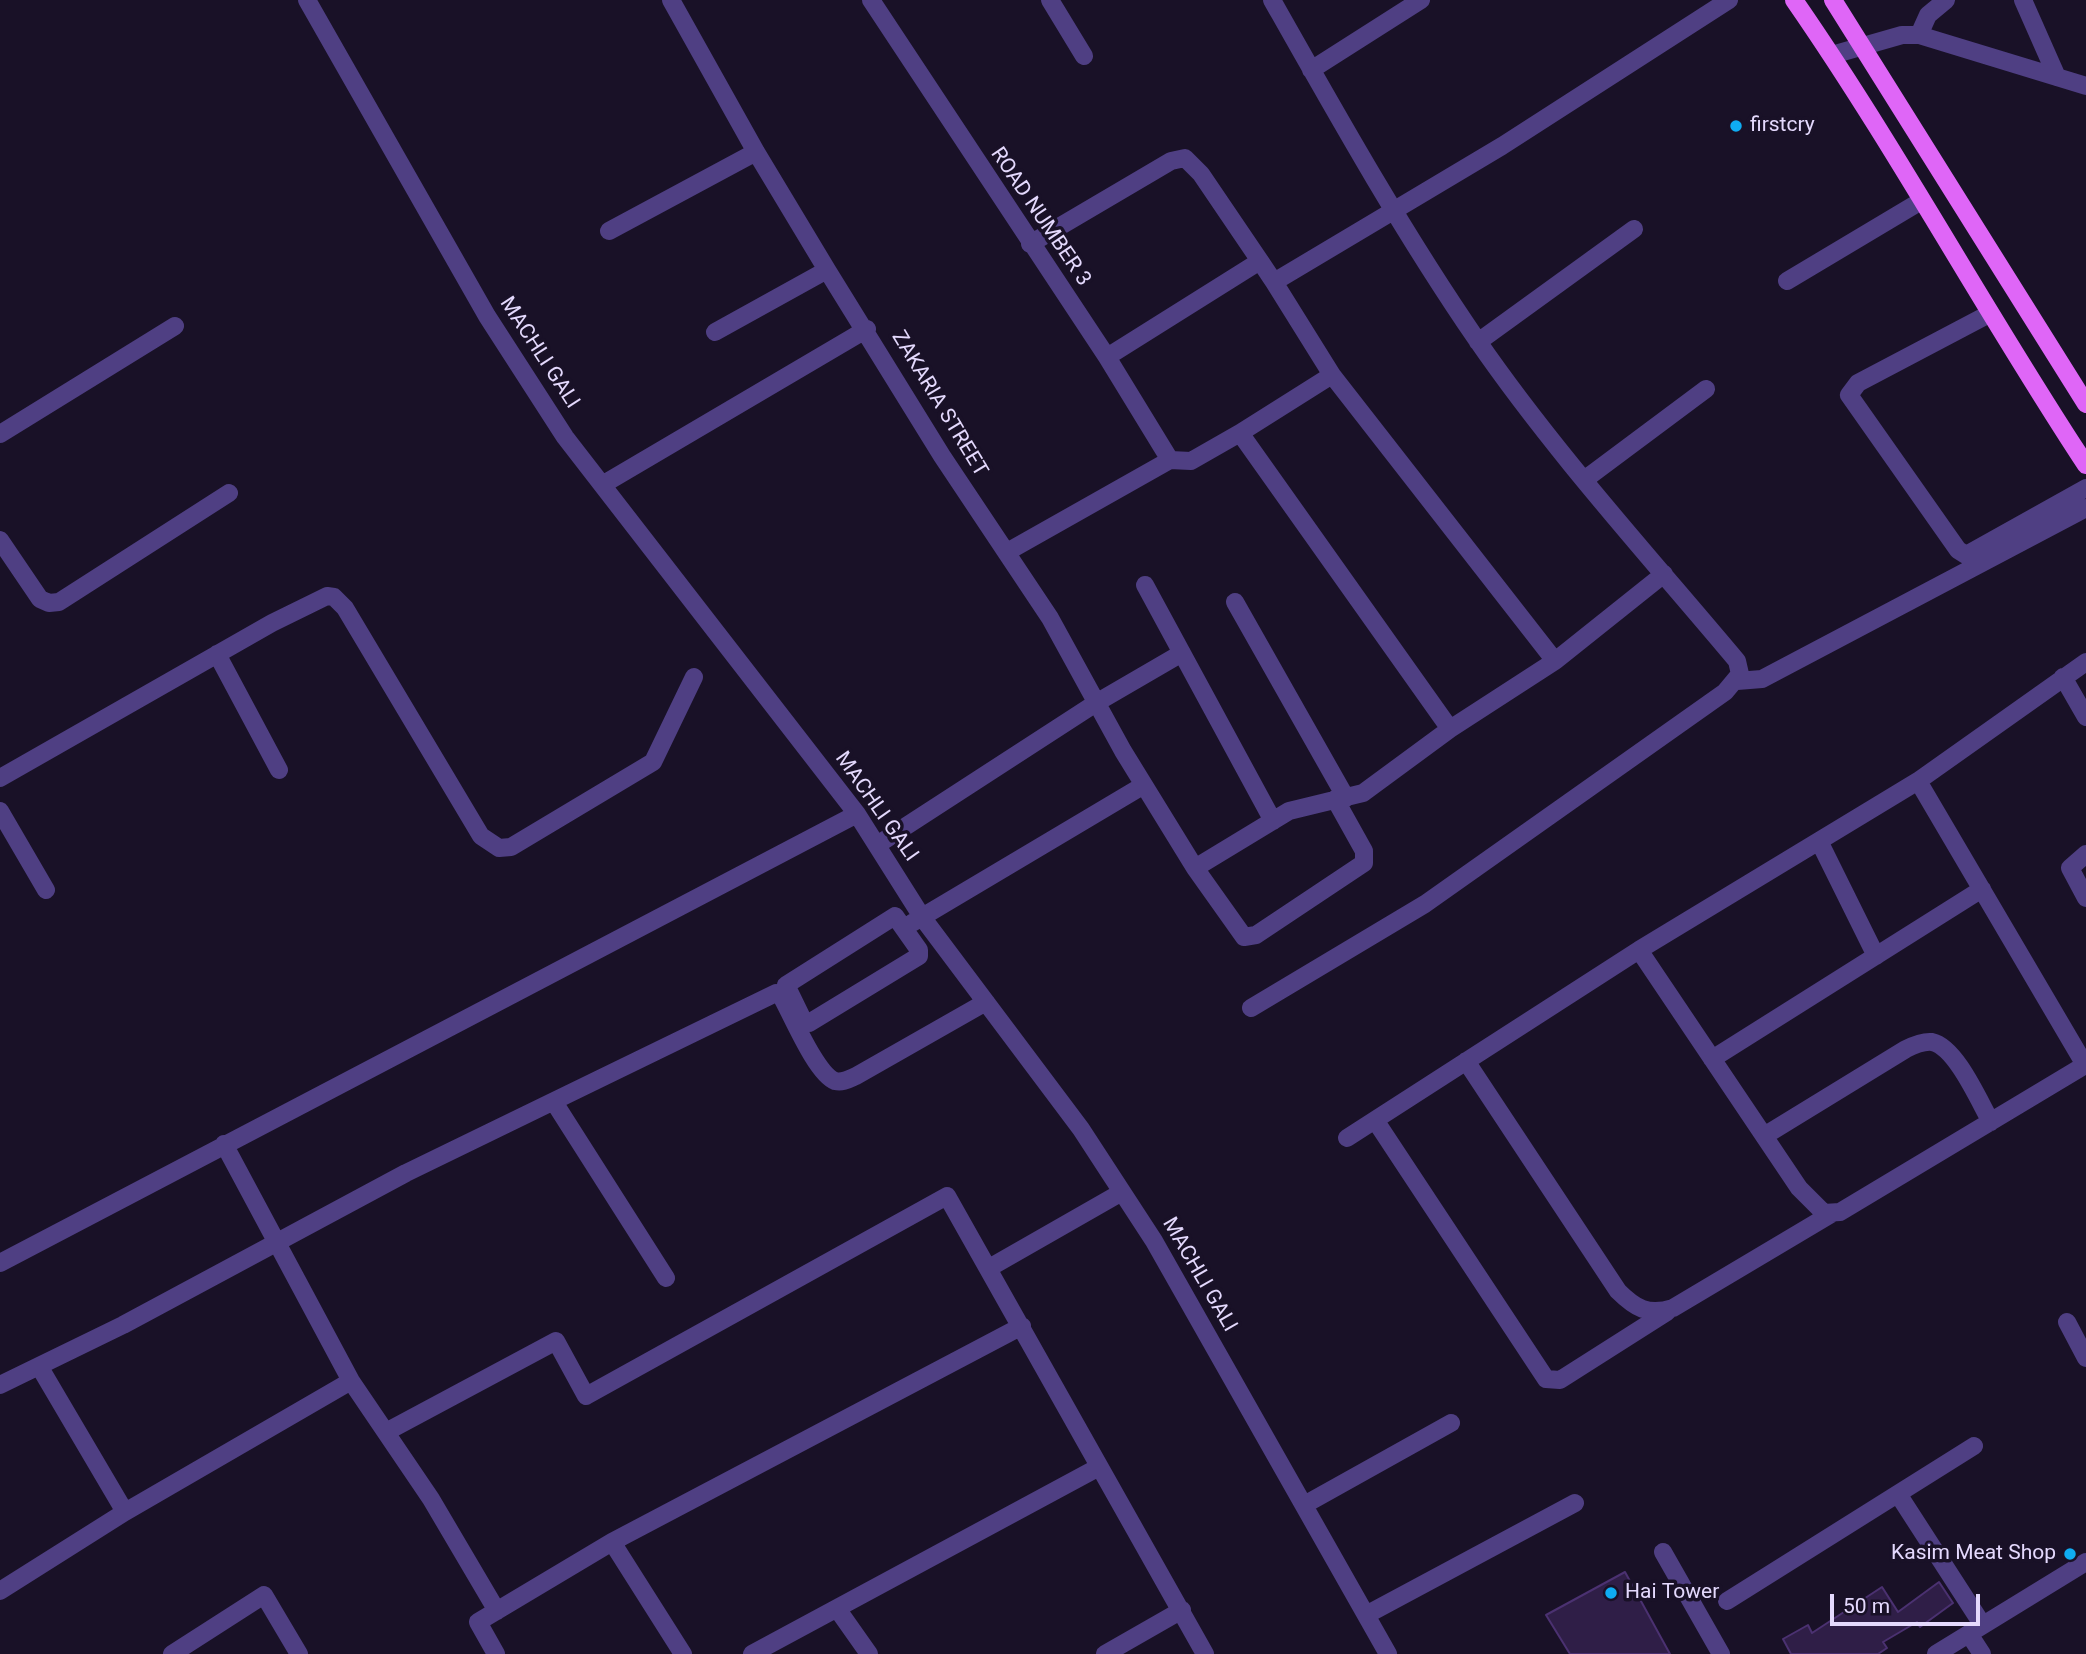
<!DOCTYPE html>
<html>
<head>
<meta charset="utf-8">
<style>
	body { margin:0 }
	#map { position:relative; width:2086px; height:1654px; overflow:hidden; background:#191127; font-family:Roboto,sans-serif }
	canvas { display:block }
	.scale { position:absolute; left:1830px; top:1594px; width:150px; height:32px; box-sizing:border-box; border:4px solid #e4d9fd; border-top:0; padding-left:9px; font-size:21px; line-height:24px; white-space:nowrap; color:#e4d9fd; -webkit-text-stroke:5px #191127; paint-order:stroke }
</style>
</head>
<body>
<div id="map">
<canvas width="2086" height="1654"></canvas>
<div class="scale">50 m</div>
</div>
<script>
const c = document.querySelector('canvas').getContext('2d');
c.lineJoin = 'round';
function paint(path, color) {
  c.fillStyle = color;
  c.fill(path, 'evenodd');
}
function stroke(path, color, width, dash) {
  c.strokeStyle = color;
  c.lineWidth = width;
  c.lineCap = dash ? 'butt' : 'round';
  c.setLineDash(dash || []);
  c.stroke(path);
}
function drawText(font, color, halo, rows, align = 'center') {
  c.font = font + ' Roboto,sans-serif';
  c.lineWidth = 7;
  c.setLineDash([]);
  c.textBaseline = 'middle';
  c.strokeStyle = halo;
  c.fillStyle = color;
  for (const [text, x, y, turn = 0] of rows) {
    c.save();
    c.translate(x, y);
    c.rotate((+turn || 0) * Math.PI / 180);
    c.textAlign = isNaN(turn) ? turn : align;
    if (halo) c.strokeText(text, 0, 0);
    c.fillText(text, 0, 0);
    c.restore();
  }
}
const building = new Path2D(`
	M1625 1572 1670 1654H1570L1546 1615Z
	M1939 1582 1953 1603 1920 1627 1917 1622 1883 1642 1887 1648 1878 1654H1791L1783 1639 1808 1625 1812 1633 1882 1587 1898 1612Z`);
paint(building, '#2f1e47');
stroke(building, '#4b3171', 2);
stroke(new Path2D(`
	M307 0 487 316 565 437 857 814 922 917 1081 1129 1154 1241 1388 1654
	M671 0 756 152 827 270 942 456 1050 618 1123 751 1195 868 1244 937 1256 935 1364 863V851L1335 799
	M871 0 1107 357 1170 460
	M1050 0 1084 56
	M2023 0 2057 77
	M1919 35 1928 15 1946 0
	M1832 55 1902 35H1919L2086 86
	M1311 70 1421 0
	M609 231 756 152
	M1030 244 1171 161 1185 158 1201 174 1260 261
	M1787 281 1921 201
	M1989 314 1858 383 1849 395 1958 550 1966 555 2086 488
	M715 332 827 270
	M1478 342 1634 229
	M1107 357 1260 261 1274 282 1502 146 1729 0
	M1240 433 1332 375
	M0 434 175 326
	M1584 480 1706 389
	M602 485 867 329
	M0 540 40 599 49 603 59 602 229 493
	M1007 552 1170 460 1191 461 1240 433 1450 729 1555 661 1332 375 1274 282
	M1145 585 1273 821
	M1235 602 1346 798
	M217 654 279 770
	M1555 661 1664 574
	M2063 677 2086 717
	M1737 681 1762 679 2086 508
	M0 778 272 623 327 596 334 597 345 608 481 836 499 848 511 847 653 762 694 677
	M0 811 46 890
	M1819 841 1876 956
	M877 845 1096 703 1182 653
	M2086 854 2070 868 2086 898
	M1195 868 1289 811 1363 793 1450 729
	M895 916 919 950V956L809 1023 804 1022 786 985Z
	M912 923 1144 785
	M1639 950 1799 1188 1824 1213 1840 1212 2085 1065 1918 781
	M1251 1008 1425 904 1725 692 1740 674 1737 661C1649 556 1555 453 1477 340 1402 231 1337 115 1272 0
	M1712 1059 1982 889
	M1466 1061 1618 1291C1635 1308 1648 1316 1673 1308L1831 1214
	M554 1102 666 1278
	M1375 1120 1546 1379 1560 1380 1667 1312
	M1764 1136 1906 1049C1914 1045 1923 1041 1932 1042 1956 1047 1979 1101 1991 1122
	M1347 1138 1639 950 1918 781 2086 662
	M224 1144 351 1381 431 1499 497 1611
	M0 1263 857 814
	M989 1268 1122 1192
	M2067 1322 2086 1358
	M39 1366 125 1512
	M0 1385 123 1325 406 1173 776 993 780 994C791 1013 816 1074 835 1081 843 1083 849 1079 856 1076L986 1002
	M386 1432 556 1341 586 1396 947 1196 1205 1654
	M1898 1494 1982 1624
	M1304 1505 1451 1423
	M612 1542 683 1654
	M1663 1552 1721 1654
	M0 1591 125 1512 351 1381
	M1727 1601 1974 1446
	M838 1610 869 1654
	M1366 1615 1575 1503
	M1969 1634 1982 1654
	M172 1654 264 1595 299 1654
	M496 1654 478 1622 612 1542 1022 1326
	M752 1654 1099 1467
	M1105 1654 1182 1610
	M1936 1654 2086 1562`), '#4f3f83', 18);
stroke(new Path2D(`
	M1794 0C1898 150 1985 312 2086 465
	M1833 0 2086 404`), '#df66f7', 18);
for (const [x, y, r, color] of [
	[1736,126,7,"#0facf2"],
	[2070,1554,7,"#0facf2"],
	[1611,1593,7,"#0facf2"]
]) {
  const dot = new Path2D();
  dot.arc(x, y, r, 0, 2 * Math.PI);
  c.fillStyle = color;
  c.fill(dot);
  stroke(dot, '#191127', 2.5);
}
drawText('21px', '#e4d9fd', '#191127', [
	["firstcry",1750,126],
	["Kasim Meat Shop",2056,1554,"right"],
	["Hai Tower",1625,1593]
], 'left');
drawText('21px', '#e4d9fd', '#191127', [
	["ROAD NUMBER 3",1040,217,56],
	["MACHLI GALI",539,353,57],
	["ZAKARIA STREET",939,404,59],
	["MACHLI GALI",876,807,55],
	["MACHLI GALI",1199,1275,60]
]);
</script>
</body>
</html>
